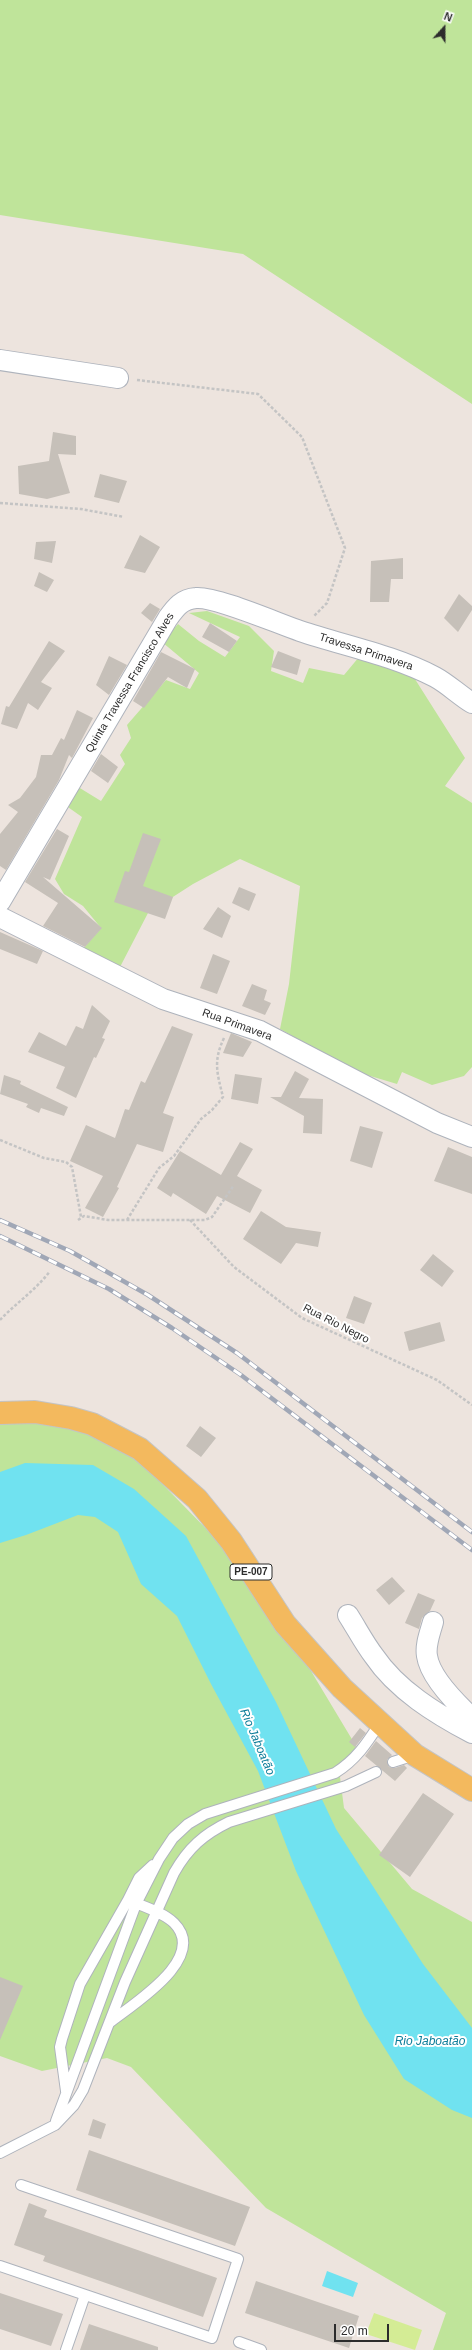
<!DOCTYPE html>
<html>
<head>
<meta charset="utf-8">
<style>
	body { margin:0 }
	#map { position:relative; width:472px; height:2350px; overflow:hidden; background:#ede4de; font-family:Helvetica,sans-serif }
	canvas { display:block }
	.north { position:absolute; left:424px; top:8px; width:40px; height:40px; -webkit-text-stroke:3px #fff; paint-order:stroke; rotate:21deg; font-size:11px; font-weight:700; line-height:16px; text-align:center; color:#2c2c2c }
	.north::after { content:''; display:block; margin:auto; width:14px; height:18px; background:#2c2c2c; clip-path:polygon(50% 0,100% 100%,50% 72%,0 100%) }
	.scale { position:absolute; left:334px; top:2324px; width:55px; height:18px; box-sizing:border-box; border:2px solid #2c2c2c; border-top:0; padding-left:5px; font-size:12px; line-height:14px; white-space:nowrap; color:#2c2c2c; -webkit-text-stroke:3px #fff; paint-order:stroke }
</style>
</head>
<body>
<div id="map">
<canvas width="472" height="2350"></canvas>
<div class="north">N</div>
<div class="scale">20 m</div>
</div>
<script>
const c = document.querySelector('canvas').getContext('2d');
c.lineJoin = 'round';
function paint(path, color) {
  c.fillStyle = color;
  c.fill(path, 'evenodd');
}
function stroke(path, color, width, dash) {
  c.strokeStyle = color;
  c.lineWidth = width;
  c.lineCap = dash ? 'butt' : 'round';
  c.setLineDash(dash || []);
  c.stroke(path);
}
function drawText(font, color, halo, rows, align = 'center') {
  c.font = font + ' Helvetica,sans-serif';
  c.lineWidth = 4;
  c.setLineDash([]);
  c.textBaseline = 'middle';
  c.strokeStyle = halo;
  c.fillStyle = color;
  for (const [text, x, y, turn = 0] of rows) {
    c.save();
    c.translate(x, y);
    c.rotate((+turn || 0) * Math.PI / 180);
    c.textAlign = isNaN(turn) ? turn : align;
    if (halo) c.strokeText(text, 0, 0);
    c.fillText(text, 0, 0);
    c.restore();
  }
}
paint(new Path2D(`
	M0 0H472V404L243 254 0 215Z
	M207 611 249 626 274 651 271 671 303 683 309 668 344 675 359 657 413 676 465 758 445 786 472 803V1067L464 1076 432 1085 402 1072 397 1084 357 1072 280 1029 289 984 300 886 240 859 193 884 148 913 120 967 83 949 101 928 83 906 64 894 55 879 82 817 65 805 70 782 101 801 125 764 120 755 131 738 127 725 166 680 190 689 199 673 162 642 178 624 199 641 225 657 240 637 189 613Z
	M20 1419 76 1428 136 1457 224 1547 305 1661 356 1746 340 1777 344 1808 412 1889 472 1922V2350H433L446 2313 266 2208 131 2067 107 2058 42 2071 0 2056V1425Z`), '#bfe49a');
paint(new Path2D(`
	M374 2313 422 2330 415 2350 366 2334Z`), '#d4ec95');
paint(new Path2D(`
	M25 1463 93 1465 134 1489 186 1536 276 1702 336 1829 423 1964 472 2028V2118L452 2110 404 2079 364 2015 296 1871 258 1771 211 1684 177 1616 141 1584 118 1532 95 1517 78 1515 26 1535 0 1543V1472Z
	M327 2271 358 2283 353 2297 322 2286Z`), '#70e2f0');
paint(new Path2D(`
	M53 432 76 436V455L58 454 70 493 47 499 19 494 18 466 49 461Z
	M100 474 127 481 119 503 94 497Z
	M140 535 160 547 145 573 124 568Z
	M56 541 52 563 34 559 36 542Z
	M403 558V579H391L389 602H370L371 561Z
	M39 572 54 580 47 592 34 586Z
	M459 594 472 606V610L458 632 444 618Z
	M150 603 160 609 152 622 141 613Z
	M210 623 237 641 229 652 202 637Z
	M49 641 65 651 41 682 52 688 38 710 28 703 17 729 1 724 6 706 9 707Z
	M278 651 301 660 297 675 271 667Z
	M161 652 195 669 187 688 168 677 144 708 133 701Z
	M109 656 127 665 109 695 96 685Z
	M77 710 93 718 72 758 69 755 59 780 6 870 0 866V834L18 812 8 805 20 798 36 777 41 755H52L61 738 64 740Z
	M101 754 118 767 108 783 91 771Z
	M57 829 69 836 50 880 43 877 102 928 85 947 43 926 58 903 25 882Z
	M143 833 161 839 143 886 173 897 165 919 114 902 125 871 129 872Z
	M239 887 256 894 249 911 232 903Z
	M218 907 231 916 222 938 203 929Z
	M0 932 43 951 37 964 0 949Z
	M213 954 230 961 217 994 200 988Z
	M252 984 267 990 264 1000 271 1003 265 1015 242 1006Z
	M92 1005 110 1021 102 1038 105 1039 96 1058 94 1057 76 1098 56 1088 65 1067 28 1052 39 1032 66 1046 76 1026 83 1029Z
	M172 1026 193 1034 163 1113 174 1117 163 1152 137 1144 117 1187 119 1188 103 1217 85 1208 103 1176 70 1161 86 1125 115 1138 125 1109 129 1110 141 1081 145 1083Z
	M231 1033 252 1042 243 1057 223 1053Z
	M295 1071 309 1079 299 1098 323 1099 322 1134 303 1133 304 1116 270 1097H281Z
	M235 1074 262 1078 258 1104 231 1099Z
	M4 1075 21 1081 20 1084 68 1107 64 1116 41 1108 39 1113 26 1107 28 1104 0 1094Z
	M360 1126 383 1132 372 1168 350 1161Z
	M240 1142 253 1149 237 1176 262 1190 250 1213 217 1196 206 1214 173 1193 171 1197 157 1188 180 1151 221 1175Z
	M448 1147 472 1157V1194L434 1181Z
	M261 1211 286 1227 321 1232 318 1247 296 1243 281 1264 243 1239Z
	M433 1254 454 1271 442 1287 420 1270Z
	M354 1296 372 1303 364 1324 346 1318Z
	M440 1322 445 1341 409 1351 404 1332Z
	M200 1426 216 1438 201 1457 186 1446Z
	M392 1577 405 1591 389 1605 376 1590Z
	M418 1593 435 1600 430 1611 422 1618 419 1629 405 1623Z
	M360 1728 366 1733 355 1747 349 1742Z
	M376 1741 392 1755 387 1760 389 1767 395 1768 404 1765 407 1768 395 1781 365 1756Z
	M423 1793 454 1814 410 1877 379 1855Z
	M0 1977 23 1986 0 2040Z
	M93 2119 106 2124 101 2139 88 2135Z
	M89 2150 250 2207 235 2246 76 2190Z
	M29 2203 47 2210 44 2217 217 2278 203 2317 43 2261 45 2256 14 2245Z
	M256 2281 359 2316 349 2348 245 2313Z
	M0 2293 63 2314 51 2346 0 2329Z
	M89 2324 158 2347V2350H80Z`), '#c6c0b9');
const lane = new Path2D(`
	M393 1762 415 1755
	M128 1900 139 1878 153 1865
	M66 2091 60 2047 62 2039 80 1984 128 1900C142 1906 163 1912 174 1923 209 1958 133 2004 109 2023
	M56 2121 136 1904 159 1859 173 1838 188 1824 205 1814 335 1773C356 1760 367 1743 380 1723
	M0 2153 55 2125 74 2105 83 2090 125 1982 174 1873C188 1848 204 1834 229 1822L346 1786 376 1772
	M0 2266 212 2338 238 2259 21 2185
	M239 2342 261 2350
	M66 2350 85 2295`);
const street = new Path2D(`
	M0 360 118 378
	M0 902 168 618C176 607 182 599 196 598 215 596 279 624 300 631 345 646 393 655 435 677 448 684 459 695 472 703
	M0 917 163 999 260 1031 437 1123 472 1137
	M348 1615C357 1629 364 1643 374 1656 397 1690 436 1714 472 1733
	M433 1622C430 1633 425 1645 427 1656 430 1677 457 1704 472 1718`);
const primary = new Path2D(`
	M0 1413 35 1412 71 1418 92 1424 140 1449 197 1499 231 1541 285 1624 342 1688 415 1755 472 1790`);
stroke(lane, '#aeb3bc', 12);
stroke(street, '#aeb3bc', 22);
stroke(primary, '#c4c4c4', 24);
stroke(new Path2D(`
	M137 380 258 394 302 437 345 548 327 603 314 616
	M0 503 81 509 124 517
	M0 1140 44 1158 66 1162 72 1167 81 1217
	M78 1220 84 1216 108 1220H205L212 1217 234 1185
	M127 1220 159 1168 174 1156 201 1119 212 1110 223 1097C217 1073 213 1061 224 1038
	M190 1220 234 1267 302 1318 437 1380 472 1405
	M0 1320C16 1303 36 1290 50 1271`), '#c4c4c4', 2.5, [3, 2]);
stroke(lane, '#fff', 10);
stroke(street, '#fff', 20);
stroke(primary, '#f3b95e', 22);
const rail = new Path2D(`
	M0 1220 70 1251 148 1295 237 1353 472 1532
	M0 1236 109 1289 172 1328 241 1375 472 1550`);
stroke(rail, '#a0a7b6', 4.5);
stroke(rail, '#fff', 3, [9]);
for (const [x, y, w] of [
	[251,1572,42]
]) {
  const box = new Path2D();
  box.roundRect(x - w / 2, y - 8, w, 16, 3);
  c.fillStyle = '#fff';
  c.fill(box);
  stroke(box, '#2c2c2c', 1);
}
drawText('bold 10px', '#2c2c2c', null, [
	["PE-007",251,1572]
]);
drawText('11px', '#2c2c2c', '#fff', [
	["Travessa Primavera",366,652,18],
	["Quinta Travessa Francisco Alves",130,683,-59],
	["Rua Primavera",237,1025,20],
	["Rua Rio Negro",336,1324,27]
]);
drawText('italic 12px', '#0c7d99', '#fff', [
	["Rio Jaboatão",257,1742,67],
	["Rio Jaboatão",430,2042]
]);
</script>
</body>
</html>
